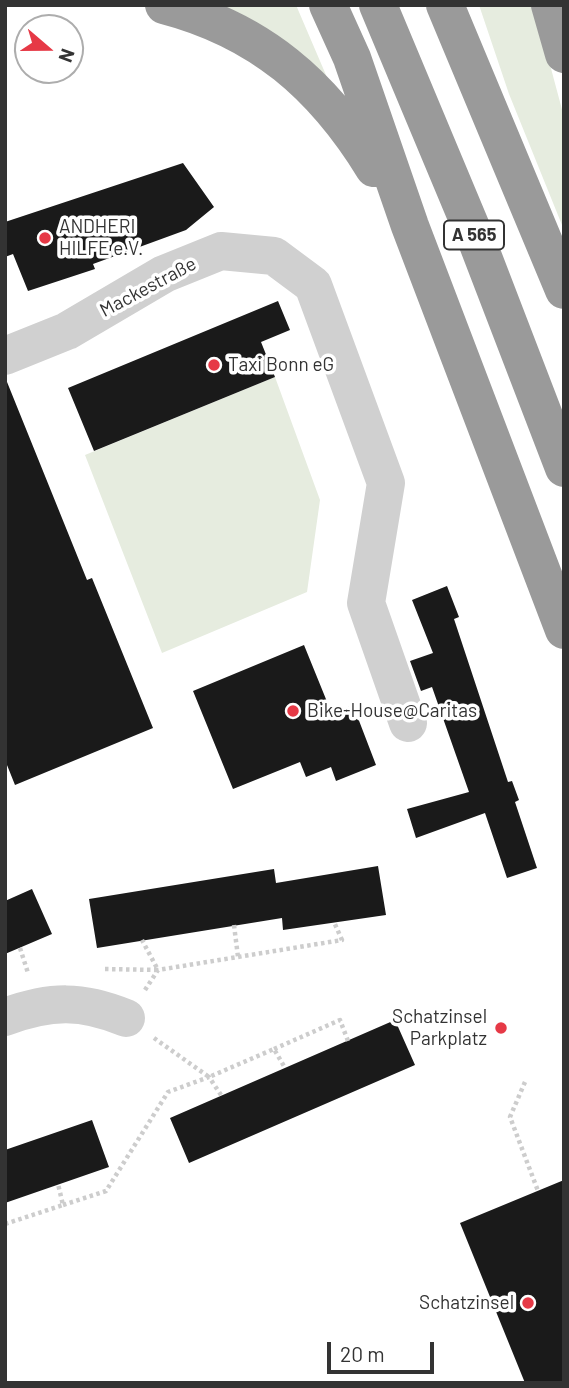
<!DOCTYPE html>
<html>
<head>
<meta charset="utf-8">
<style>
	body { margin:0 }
	#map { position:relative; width:569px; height:1388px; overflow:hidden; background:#fff; font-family:Barlow,sans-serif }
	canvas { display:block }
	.frame { position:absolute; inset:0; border:7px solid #333; pointer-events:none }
	.north { position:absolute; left:14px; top:14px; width:70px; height:70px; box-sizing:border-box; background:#fff; border:2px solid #adadad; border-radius:50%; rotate:110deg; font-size:19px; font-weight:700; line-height:28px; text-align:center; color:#333 }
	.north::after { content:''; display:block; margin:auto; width:24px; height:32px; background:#e63946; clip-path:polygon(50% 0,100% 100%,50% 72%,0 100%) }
	.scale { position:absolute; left:327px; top:1342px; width:107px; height:32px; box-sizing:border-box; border:4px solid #333; border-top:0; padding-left:9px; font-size:21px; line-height:24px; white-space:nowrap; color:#333; -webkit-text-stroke:5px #fff; paint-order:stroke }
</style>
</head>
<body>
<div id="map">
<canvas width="569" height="1388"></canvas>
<div class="frame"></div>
<div class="north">N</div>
<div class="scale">20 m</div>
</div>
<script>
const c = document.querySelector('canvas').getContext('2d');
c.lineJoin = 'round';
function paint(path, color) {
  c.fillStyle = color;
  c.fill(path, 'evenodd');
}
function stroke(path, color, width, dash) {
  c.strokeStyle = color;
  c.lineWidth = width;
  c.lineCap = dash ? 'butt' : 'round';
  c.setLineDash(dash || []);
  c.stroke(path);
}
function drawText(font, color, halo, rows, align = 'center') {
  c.font = font + ' Barlow,sans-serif';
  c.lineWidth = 7;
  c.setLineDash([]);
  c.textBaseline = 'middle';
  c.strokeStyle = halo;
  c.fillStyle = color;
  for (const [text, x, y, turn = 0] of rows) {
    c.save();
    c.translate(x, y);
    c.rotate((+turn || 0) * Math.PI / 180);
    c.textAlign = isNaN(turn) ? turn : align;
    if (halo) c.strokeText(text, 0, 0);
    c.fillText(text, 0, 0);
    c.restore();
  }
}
paint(new Path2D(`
	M213 5H296L329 82Z
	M479 5H534L564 117V230L509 94Z
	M275 377 320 500 307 592 162 653 85 455Z`), '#e6ecdf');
paint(new Path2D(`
	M183 163 214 207 186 230 93 264 95 269 28 291 13 254 5 257V222Z
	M278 301 290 330 261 342 275 377 94 451 68 388Z
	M5 377 87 580 92 578 153 728 15 785 5 760Z
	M447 586 459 617 454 619 508 782 512 781 519 800 515 802 537 868 507 878 485 813 416 838 407 809 469 792 432 687 421 691 410 661 433 653 412 600Z
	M304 645 332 714 353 705 376 765 336 781 331 767 306 777 300 762 233 789 193 691Z
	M378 866 386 915 283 930 282 918 97 948 89 899 274 869 276 883Z
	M32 889 52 934 5 954V901Z
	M395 1020 415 1065 189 1163 170 1118Z
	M92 1120 109 1167 5 1203V1150Z
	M564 1180V1383H525L460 1223Z`), '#1a1a1a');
stroke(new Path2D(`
	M234 925 238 957
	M20 948 28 973
	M105 969 158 970 142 940
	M145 990 158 970 342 940 334 922
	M154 1038 209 1077 274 1049 285 1068
	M274 1049 340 1020 348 1041
	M525 1082 510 1117 538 1191
	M63 1205 106 1191 168 1092 209 1077 221 1095
	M5 1224 63 1205 58 1184`), '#cdcdcd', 4.5, [3.5, 3.5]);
stroke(new Path2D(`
	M5 356 67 331 164 274 221 251 274 256 313 285 386 483 366 603 408 723
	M5 1017C51 1000 82 1000 126 1018`), '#d0d0d0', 38);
stroke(new Path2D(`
	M164 5C260 30 323 85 374 168
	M328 5 352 58 410 226 564 630
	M378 5 478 244 564 468
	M445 5 564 290
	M550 5 564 54`), '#9a9a9a', 38);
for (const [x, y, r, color] of [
	[45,238,7,"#e63946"],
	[214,365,7,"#e63946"],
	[293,711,7,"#e63946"],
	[501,1028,7,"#e63946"],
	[528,1303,7,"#e63946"]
]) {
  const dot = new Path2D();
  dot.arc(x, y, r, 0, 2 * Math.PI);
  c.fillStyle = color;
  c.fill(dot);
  stroke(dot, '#fff', 2.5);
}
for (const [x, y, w] of [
	[474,235,60]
]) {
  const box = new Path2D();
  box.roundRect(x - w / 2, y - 14.5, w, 29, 5);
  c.fillStyle = '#fff';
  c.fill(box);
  stroke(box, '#333', 2);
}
drawText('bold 18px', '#333', null, [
	["A 565",474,235]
]);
drawText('19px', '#333', '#fff', [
	["ANDHERI",59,227],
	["HILFE e.V.",59,249],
	["Taxi Bonn eG",228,365],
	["Bike-House@Caritas",307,711],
	["Schatzinsel",487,1017,"right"],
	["Parkplatz",487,1039,"right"],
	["Schatzinsel",514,1303,"right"]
], 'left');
drawText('19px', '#333', '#fff', [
	["Mackestraße",148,287,-28]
]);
</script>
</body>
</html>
